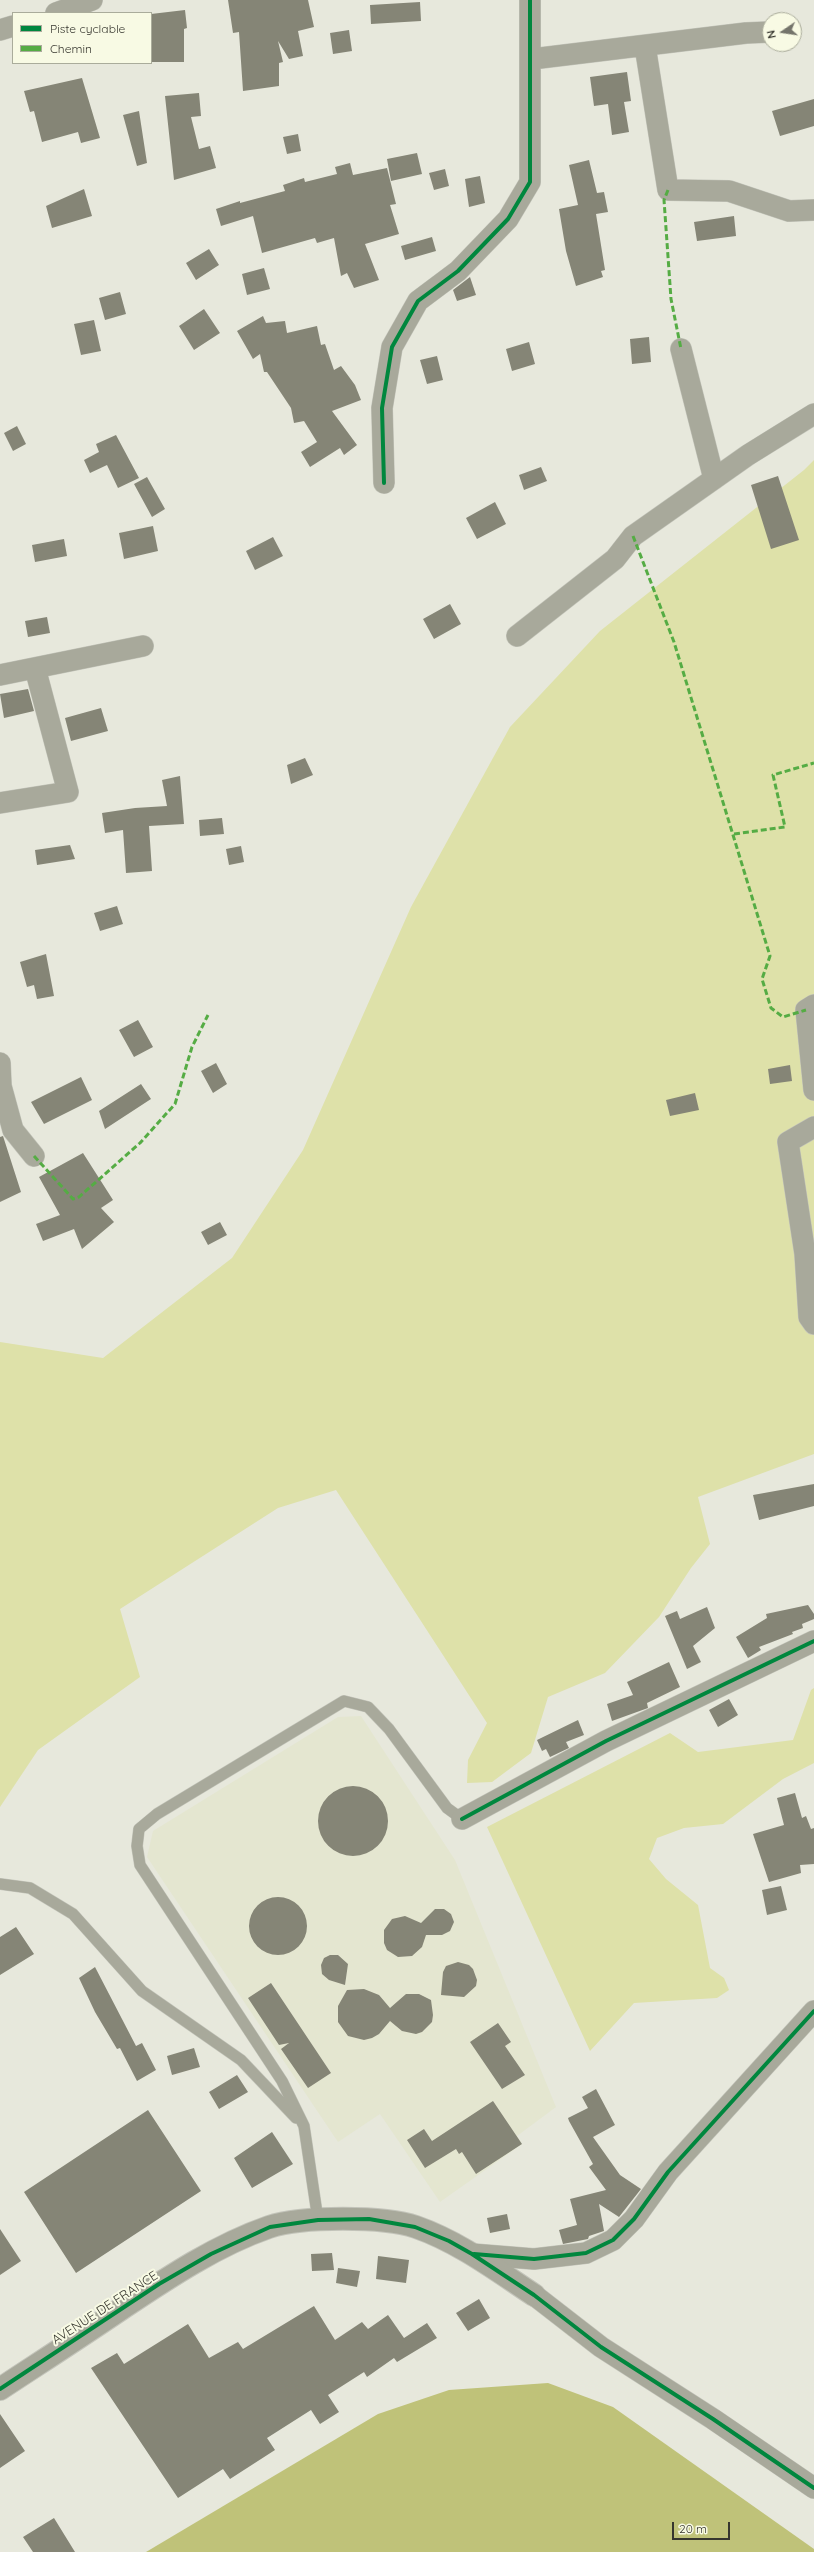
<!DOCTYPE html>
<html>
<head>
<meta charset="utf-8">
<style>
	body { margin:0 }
	#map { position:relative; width:814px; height:2552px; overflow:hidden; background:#e7e8dc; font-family:Quicksand,sans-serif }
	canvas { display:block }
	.legend { position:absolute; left:12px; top:12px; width:140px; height:52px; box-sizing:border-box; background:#f8fae4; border:1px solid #aaac9b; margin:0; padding:5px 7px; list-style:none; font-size:12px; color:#36362e }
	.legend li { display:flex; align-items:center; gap:8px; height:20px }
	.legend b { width:20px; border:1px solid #aaac9b }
	.north { position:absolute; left:762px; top:12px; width:40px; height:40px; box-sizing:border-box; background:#f8fae4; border:1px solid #aaac9b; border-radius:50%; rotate:257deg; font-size:11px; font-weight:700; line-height:16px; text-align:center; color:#36362e }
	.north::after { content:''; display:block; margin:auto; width:14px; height:18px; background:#74746b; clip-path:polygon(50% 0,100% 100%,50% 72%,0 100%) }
	.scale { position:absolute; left:672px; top:2522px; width:58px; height:18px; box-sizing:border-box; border:2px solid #36362e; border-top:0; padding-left:5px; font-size:12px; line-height:14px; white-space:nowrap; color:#36362e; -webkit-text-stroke:3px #f8fae4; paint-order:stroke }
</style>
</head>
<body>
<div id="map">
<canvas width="814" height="2552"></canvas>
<ul class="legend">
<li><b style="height:5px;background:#00873e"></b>Piste cyclable</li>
<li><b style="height:5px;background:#55ac44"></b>Chemin</li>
</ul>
<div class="north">N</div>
<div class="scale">20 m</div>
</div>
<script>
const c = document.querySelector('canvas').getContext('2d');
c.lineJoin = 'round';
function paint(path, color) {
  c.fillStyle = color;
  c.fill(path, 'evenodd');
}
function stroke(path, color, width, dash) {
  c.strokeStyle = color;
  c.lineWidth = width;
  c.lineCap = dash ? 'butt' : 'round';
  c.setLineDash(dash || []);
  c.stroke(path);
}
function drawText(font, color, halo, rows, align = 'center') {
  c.font = font + ' Quicksand,sans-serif';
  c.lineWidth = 4;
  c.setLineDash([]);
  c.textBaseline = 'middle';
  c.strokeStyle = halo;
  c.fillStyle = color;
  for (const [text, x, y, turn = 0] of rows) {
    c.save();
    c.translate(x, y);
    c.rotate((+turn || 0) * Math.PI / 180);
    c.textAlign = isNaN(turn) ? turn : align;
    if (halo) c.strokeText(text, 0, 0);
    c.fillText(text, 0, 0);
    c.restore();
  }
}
paint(new Path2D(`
	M361 1716 455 1860 556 2107 517 2136 522 2144 440 2202 380 2114 338 2142 147 1857 153 1831 338 1717Z`), '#e4e6d0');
paint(new Path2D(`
	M814 460V1454L698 1497 710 1544 691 1568 659 1617 605 1673 548 1697 531 1753 492 1782 467 1783 468 1760 487 1723 336 1490 278 1508 120 1609 140 1677 38 1750 0 1807V1342L103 1358 232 1258 303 1150 411 907 510 727 600 631 804 470Z
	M814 1688V1763L783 1779 723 1824 684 1828 657 1838 649 1859 666 1879 698 1905 710 1968 724 1978 729 1990 717 1998 634 2003 590 2051 487 1827 670 1733 698 1752 793 1740 811 1690Z`), '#dee1a9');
paint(new Path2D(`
	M548 2383 613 2407 814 2549V2552H146L378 2414 449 2390Z`), '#bfc279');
paint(new Path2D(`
	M228 0H308L314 27 298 31 303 56 289 59 278 41 283 62 279 63V86L243 91 239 32 233 33Z
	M420 2 421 21 371 24 370 5Z
	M185 10 187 28 184 29V62H151V14Z
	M349 30 352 51 333 54 330 33Z
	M627 72 631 101 624 102 629 132 612 135 608 104 594 106 590 77Z
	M82 78 100 138 81 143 78 132 42 142 34 111 30 112 24 91Z
	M199 93 201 116 191 117 199 149 210 146 216 168 174 180 165 96Z
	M814 99V126L780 136 772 111Z
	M139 111 147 163 137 166 123 115Z
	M298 134 301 151 287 154 283 137Z
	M417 153 422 174 391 181 387 159Z
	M589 160 597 193 604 192 608 212 596 214 605 270 601 271 603 277 576 286 566 251 559 209 578 205 569 165Z
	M350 163 353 175 387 168 396 204 390 205 399 234 365 244 379 280 354 288 347 273 341 276 334 238 317 243 315 238 262 253 253 216 221 226 216 209 240 201V203L285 191 283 185 304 178 305 182 337 174 335 167Z
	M445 169 449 186 434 190 429 173Z
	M480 176 485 203 469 207 465 179Z
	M84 189 92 216 52 228 46 206Z
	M734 216 736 236 697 241 694 222Z
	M432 237 436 251 405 260 401 246Z
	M209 249 219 265 196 280 186 263Z
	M264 268 270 289 247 295 242 274Z
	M470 277 476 295 457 301 453 290Z
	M120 292 126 314 105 320 99 298Z
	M204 309 220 333 194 350 179 326Z
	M263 316 266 323 285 321 287 333 317 326 321 345 325 344 334 370 341 366 355 385 361 400 332 411 357 445 344 455 340 448 310 467 301 452 317 442 304 421 294 423 291 408 267 372H264L260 354 253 359 237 331Z
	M94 320 101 351 81 355 74 324Z
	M649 337 651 362 632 364 630 339Z
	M529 342 535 364 512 371 506 349Z
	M437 356 443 380 427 384 420 360Z
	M17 426 26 444 13 451 4 433Z
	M116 435 139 478 118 488 107 465 90 473 84 460 99 452 96 444Z
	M541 467 547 481 524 490 519 475Z
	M778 476 799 540 771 549 751 485Z
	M147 477 165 509 152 517 134 484Z
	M495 502 506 524 477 539 466 518Z
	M153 526 158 551 124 559 119 533Z
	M273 537 283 556 255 570 246 551Z
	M64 539 67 556 35 562 32 545Z
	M450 604 461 624 434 639 423 619Z
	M47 617 50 633 28 637 25 621Z
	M28 689 34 711 4 718 0 694Z
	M101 708 108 731 71 741 65 718Z
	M305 758 313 775 291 784 287 765Z
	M180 776 184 824 149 826 152 871 126 873 123 830 105 833 102 813 135 808 167 806 162 780Z
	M222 818 224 834 200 836 199 820Z
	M70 845 75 859 37 865 35 850Z
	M241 846 244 862 229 865 226 849Z
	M117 906 123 924 100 931 94 913Z
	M46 954 54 996 37 999 34 985 27 987 20 962Z
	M138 1020 153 1047 134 1057 119 1030Z
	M216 1063 227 1084 213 1093 201 1071Z
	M790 1065 792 1081 770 1084 768 1069Z
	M81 1077 92 1100 44 1124 31 1102Z
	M141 1084 151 1099 105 1129 99 1111Z
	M695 1093 699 1110 670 1116 666 1100Z
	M3 1136 21 1192 0 1202V1137Z
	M83 1153 113 1200 101 1208 114 1222 82 1249 74 1229 43 1241 36 1224 60 1215 39 1177Z
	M220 1222 227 1235 208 1245 201 1232Z
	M814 1484V1506L759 1520 753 1495Z
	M808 1605 814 1614V1619L802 1624 803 1628 792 1632 793 1634 759 1647 761 1650 748 1658 736 1637 767 1618 766 1614Z
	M707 1607 715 1628 693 1646 701 1662 687 1669 665 1616 677 1611 680 1619Z
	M669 1662 680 1687 647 1703 648 1708 612 1721 607 1704 633 1695 627 1682Z
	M729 1699 738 1715 718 1727 709 1710Z
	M578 1720 584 1735 566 1742 569 1748 550 1757 546 1749 542 1751 537 1740Z
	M318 1821a35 35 0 1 1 70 0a35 35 0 1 1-70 0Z
	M795 1793 802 1818 806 1816 811 1829 814 1828V1864L800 1865 801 1873 769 1882 753 1834 784 1825 777 1798Z
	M781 1886 787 1910 767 1915 762 1890Z
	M249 1926a29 29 0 1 1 58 0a29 29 0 1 1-58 0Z
	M435 1909H444L451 1914 454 1922 450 1931 442 1935H426L422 1947 412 1956 398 1957 387 1950 384 1943V1930L392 1919 405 1916 421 1923Z
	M16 1927 34 1954 0 1975V1937Z
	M330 1955H338L348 1964 345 1985 329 1980 322 1974 321 1965 324 1958Z
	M458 1962 469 1965 473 1969 477 1980 476 1986 464 1997 441 1995 443 1972 446 1966Z
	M95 1967 136 2046 142 2043 156 2070 137 2081 120 2048 117 2049 95 2012 79 1978Z
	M271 1983 331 2073 308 2088 281 2049 289 2043 279 2045 248 1998Z
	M364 1989 379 1995 390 2008 406 1994H419L431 2000 433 2015 432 2022 422 2032 416 2034 402 2031 390 2021 379 2034 372 2038 364 2040 348 2036 338 2022V2006L347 1990Z
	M498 2023 511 2042 505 2046 525 2075 502 2089 470 2042Z
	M194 2048 200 2067 172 2075 167 2056Z
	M237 2075 248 2092 219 2109 209 2092Z
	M596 2089 615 2125 593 2137 620 2175 641 2189 619 2217 599 2204 604 2231 589 2236 588 2239 563 2244 559 2230 577 2225 570 2199 606 2190 589 2167 593 2164 569 2121 568 2118 588 2108 582 2097Z
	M493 2101 522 2144 476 2174 462 2152 459 2154 456 2149 425 2168 407 2140 424 2129 432 2141Z
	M148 2110 201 2191 76 2273 24 2192Z
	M272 2132 293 2164 252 2188 234 2158Z
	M507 2214 510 2229 490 2233 487 2218Z
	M0 2229 21 2261 0 2275Z
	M332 2253 334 2270 312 2271 311 2254Z
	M378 2256 409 2260 406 2283 376 2279Z
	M338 2268 360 2271 357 2287 336 2283Z
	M479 2299 490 2318 468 2331 456 2313Z
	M314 2306 335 2340 362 2322 368 2329 388 2315 404 2338 427 2323 437 2338 397 2362 394 2358 367 2377 364 2372 328 2395 339 2412 320 2424 311 2410 267 2438 275 2450 230 2479 223 2469 178 2498 91 2368 117 2353 124 2364 188 2324 209 2358 238 2342 243 2349Z
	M0 2414 25 2451 0 2468Z
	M54 2518 75 2552H33L23 2537Z`), '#858576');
const service = new Path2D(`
	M0 1884 30 1888 73 1914 142 1991 241 2060 296 2118
	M318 2220 304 2126 282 2081 140 1865 137 1846 139 1829 157 1814 344 1701 368 1707 389 1729 447 1808 462 1819`);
const minor = new Path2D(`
	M56 13 92 0
	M0 30 13 26
	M645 46 668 190 729 191 789 211 814 210
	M532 59 746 33 770 32
	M681 349 714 479
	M384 483 382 408 392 347 418 301 458 271 508 219 530 182V0
	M517 636 615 559 633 536 748 455 814 414
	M0 675 143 646
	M0 803 68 792 35 668
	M814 1005 806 1010 814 1090
	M0 1063 1 1086 13 1130 34 1156
	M814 1127 788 1142 805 1254 809 1317 814 1324
	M462 1819 606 1741 814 1641
	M472 2254 534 2259 586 2253 613 2240 634 2219 668 2172 814 2011
	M534 2295 601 2347 713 2419 814 2488`);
const tertiary = new Path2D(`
	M0 2389C41 2362 83 2335 124 2307 169 2277 217 2245 269 2227 302 2216 384 2216 416 2227 459 2242 496 2270 534 2295`);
stroke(service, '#c3c4ba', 12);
stroke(minor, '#c3c4ba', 22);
stroke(tertiary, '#c3c4ba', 24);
stroke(service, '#a8a99b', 11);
stroke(minor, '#a8a99b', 21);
stroke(tertiary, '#a8a99b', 22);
stroke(new Path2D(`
	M668 190 664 200 671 299 681 349
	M633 536 674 642 770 956 762 979 771 1008 783 1017 806 1010
	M734 834 785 827 773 775 814 763
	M34 1156 73 1199 79 1197 140 1143 175 1104 192 1047 208 1015`), '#55ac44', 3, [6, 3]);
stroke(new Path2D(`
	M384 483 382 408 392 347 418 301 458 271 508 219 530 182V0
	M462 1819 606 1741 814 1641
	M474 2254 534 2259 586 2253 613 2240 634 2219 668 2172 814 2011
	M0 2389 159 2284 211 2254 270 2227 318 2220 369 2219 415 2227 449 2241 472 2254 534 2295 601 2347 713 2419 814 2488`), '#00873e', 4);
drawText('13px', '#36362e', '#f8fae4', [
	["AVENUE DE FRANCE",105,2308,-33]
]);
</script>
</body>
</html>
